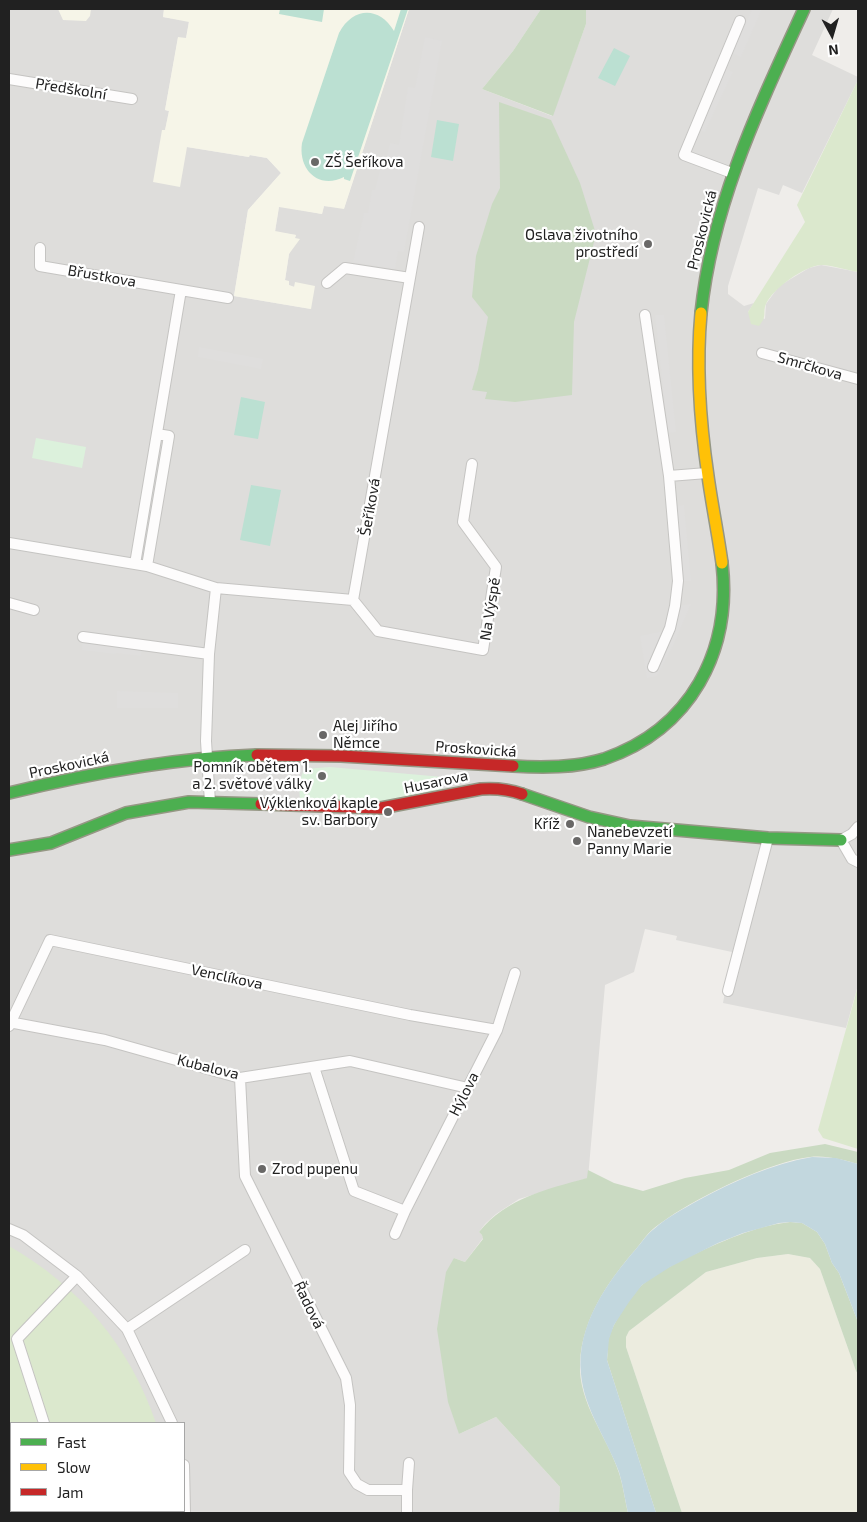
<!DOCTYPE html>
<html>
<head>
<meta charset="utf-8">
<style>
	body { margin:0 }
	#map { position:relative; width:867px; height:1522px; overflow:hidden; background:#efedea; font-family:"Exo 2",sans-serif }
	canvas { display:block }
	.frame { position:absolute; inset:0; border:10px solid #212121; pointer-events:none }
	.legend { position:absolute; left:10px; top:1422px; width:175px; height:90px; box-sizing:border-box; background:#fff; border:1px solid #a6a6a6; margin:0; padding:6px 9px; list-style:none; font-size:15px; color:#212121 }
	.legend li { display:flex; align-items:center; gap:10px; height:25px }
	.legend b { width:25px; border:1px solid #a6a6a6 }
	.north { position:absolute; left:807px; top:10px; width:50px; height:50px; -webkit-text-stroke:4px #fff; paint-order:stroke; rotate:174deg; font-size:14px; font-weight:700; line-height:20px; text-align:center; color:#212121 }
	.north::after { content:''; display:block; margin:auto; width:18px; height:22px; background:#212121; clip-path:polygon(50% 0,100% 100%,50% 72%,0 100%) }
</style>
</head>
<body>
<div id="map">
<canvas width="867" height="1522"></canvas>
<div class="frame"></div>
<ul class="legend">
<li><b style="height:6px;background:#4caf50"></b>Fast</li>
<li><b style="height:6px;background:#ffc107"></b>Slow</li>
<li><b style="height:6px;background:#c62828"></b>Jam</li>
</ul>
<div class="north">N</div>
</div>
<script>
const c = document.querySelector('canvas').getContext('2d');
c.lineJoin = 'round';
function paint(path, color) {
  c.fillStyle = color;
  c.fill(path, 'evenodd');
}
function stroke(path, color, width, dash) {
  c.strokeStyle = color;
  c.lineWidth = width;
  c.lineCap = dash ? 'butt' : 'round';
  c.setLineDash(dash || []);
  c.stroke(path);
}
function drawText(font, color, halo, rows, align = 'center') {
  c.font = font + ' "Exo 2",sans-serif';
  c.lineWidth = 4.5;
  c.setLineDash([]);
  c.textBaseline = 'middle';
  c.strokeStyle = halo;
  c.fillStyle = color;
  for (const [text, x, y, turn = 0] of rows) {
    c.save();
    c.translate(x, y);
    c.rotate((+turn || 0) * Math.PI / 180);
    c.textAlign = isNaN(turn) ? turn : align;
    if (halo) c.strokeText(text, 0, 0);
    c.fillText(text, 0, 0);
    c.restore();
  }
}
paint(new Path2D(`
	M9 9H164L163 17 189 21 186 39 178 38 165 110 169 111 165 131 162 130 187 147 249 157V155L267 158 281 173 248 210 234 296 311 309 295 283V287L288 285 285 280 289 254 296 235 275 232 279 206 322 214 324 206 344 208 409 9H541L513 51 482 89 552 116 586 24V9H833L812 55 858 77V80L802 193 783 185 779 195 758 188 728 286V294L744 306 754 303 748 312 765 319 766 304 779 286 809 268 821 265 858 272V985L846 1028 723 1003 732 952 676 940 677 936 645 929 634 972 605 985 588 1178 519 1199 496 1214 485 1224 479 1232 482 1235 483 1238 465 1262 454 1258 459 1434 496 1417 560 1487 559 1513H9ZM11 1423H184V1511H11Z`), '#dedddb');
paint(new Path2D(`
	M58 9H91L90 16 86 21 63 20Z
	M164 9H409L344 209 324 206 322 214 279 207 275 231 296 235 295 238 300 239 289 254 285 280 289 281V285L294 287 295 282 315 286 311 309 234 296 248 210 281 173 267 158 250 155 249 157 187 147 180 187 153 182 162 130H165L169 111 165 110 178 37 186 38 189 22 163 17Z`), '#f6f5e8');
paint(new Path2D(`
	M788 1254 810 1258 820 1269 856 1371 858 1374V1513H682L626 1347V1337L629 1331 706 1272 757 1258Z`), '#ececdf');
paint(new Path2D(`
	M858 80V272C847 270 835 266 823 265 807 264 772 289 766 304 762 314 768 315 759 326L751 324 748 312 805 222 797 205Z
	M858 986V1149L823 1138 818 1130Z
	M9 1246C79 1286 130 1346 156 1423H11V1511H170V1513H9Z`), '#dbe8cd');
paint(new Path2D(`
	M541 9H586V24L553 116 482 89 513 51Z
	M499 102 551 120 580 183 596 234 574 322 572 395 515 402 485 399 487 392 472 390 478 370 488 317 472 297 476 256 492 204 500 188Z
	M825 1144 858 1152V1164C843 1160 826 1155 810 1157 769 1162 702 1195 668 1218 663 1222 657 1225 653 1229 646 1235 641 1243 636 1249 608 1281 582 1319 580 1363 578 1403 607 1436 619 1473 623 1485 625 1500 628 1513H559L560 1487 496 1417 459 1434 448 1402 437 1329 446 1272 454 1258 465 1262 483 1239 482 1235 479 1232C508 1197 545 1190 587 1178L588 1170 614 1183 643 1191 685 1178 729 1170 770 1153Z
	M790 1222 802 1223 817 1232 825 1244 832 1263 839 1273 858 1322V1374L856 1371 820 1269 810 1258 788 1254 757 1258 706 1272 629 1331 626 1337V1347L682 1513H656L607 1360C608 1353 607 1344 609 1337 614 1322 630 1296 642 1285 655 1273 673 1265 688 1257 721 1242 754 1226 790 1222Z`), '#cadac2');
paint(new Path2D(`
	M36 438 86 447 82 468 32 458Z
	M330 767 443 777 442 789 375 802 300 800 299 783 304 769Z`), '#dcf1dc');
paint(new Path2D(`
	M280 9H324L322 22 279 14Z
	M401 9H408L350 181 344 179V177C318 190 298 169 302 143L339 33C353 7 379 6 394 31Z
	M614 48 630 56 615 86 598 78Z
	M437 120 459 124 453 161 431 157Z
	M241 397 265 402 258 439 234 435Z
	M251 485 281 490 270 546 240 540Z`), '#bbe0d2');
paint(new Path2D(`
	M752 9H762L741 57 732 53Z
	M425 37 442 41 404 252 398 251 395 269 353 262 364 213H368L372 190H375L381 166 384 167 390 143 399 145 408 87 415 88Z
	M726 69 733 72 705 132 698 129Z
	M655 315H664L676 432 668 433Z
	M199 347 263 359 261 369 198 357Z
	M159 437 167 438 146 563 138 562Z
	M684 505 691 581H683L676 506Z
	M691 604 674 644 657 676 647 678 640 636 664 631 671 607Z
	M83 637 142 645 141 656 116 653 115 654 82 650Z
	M117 691 178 693V708H117Z`), '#dfdedd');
paint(new Path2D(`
	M812 1157 836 1158 858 1164V1322L839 1273 832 1263 825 1244 817 1232 802 1223 790 1222 779 1223 743 1233 718 1243 670 1267 642 1285 629 1302 614 1325 609 1339 607 1360 656 1513H628C625 1500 623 1485 619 1472 607 1439 584 1409 581 1374 576 1326 607 1282 636 1249 642 1242 647 1234 654 1229 667 1217 683 1209 699 1200 734 1181 772 1164 812 1157Z`), '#c2d7de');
const street = new Path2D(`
	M9 79 132 99
	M732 173 684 155 740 21
	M40 248V266L228 298
	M327 283 345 268 410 278
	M645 315 669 476 678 581 675 606 670 628 653 667
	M762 353 858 379
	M669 476 707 473
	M9 543 147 566 216 588 353 600
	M135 564 181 290
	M147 566 169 436 157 434
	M353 600 419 227
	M353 600 378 631 483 650 496 567 463 522 472 464
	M9 603 34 610
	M83 637 209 654
	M210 802 206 741 209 654 216 588
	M858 827 852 834 841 840 852 859 858 862
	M728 991 768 838
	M9 1022 105 1040 240 1078 350 1061 468 1088
	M9 1026 50 940 410 1015 497 1030
	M314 1067 354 1191 405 1211
	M240 1078 245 1176 346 1378 350 1405 349 1472 357 1484 368 1490H407
	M9 1229 23 1235 77 1276 127 1329 172 1423
	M395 1234 405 1211 497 1030 515 973
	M127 1329 245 1250
	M17 1339 44 1423
	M17 1339 77 1276
	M184 1465 185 1513
	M407 1513V1490L409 1463`);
const fast = new Path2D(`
	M701 313C712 204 759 107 804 9
	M513 766C544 768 575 768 604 759 691 729 732 651 722 563
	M9 793C91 773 173 758 257 755
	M522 794 589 817 630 826 768 838 841 840
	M9 850 51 843 126 813 189 802 261 804`);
const slow = new Path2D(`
	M701 313C696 367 700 422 708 476 712 505 718 534 722 563`);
const jam = new Path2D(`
	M257 755 341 756 513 766
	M261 804 381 808 481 789C496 788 508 789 522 794`);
stroke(street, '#c5c4c2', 12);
stroke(fast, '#959784', 14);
stroke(slow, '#959784', 14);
stroke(jam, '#959784', 14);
stroke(street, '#fdfcfc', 10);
stroke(fast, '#4caf50', 11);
stroke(slow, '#ffc107', 11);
stroke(jam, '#c62828', 11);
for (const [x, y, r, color] of [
	[315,162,5,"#696867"],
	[648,244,5,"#696867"],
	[323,735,5,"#696867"],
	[322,776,5,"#696867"],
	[388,812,5,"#696867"],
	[570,824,5,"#696867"],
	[577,841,5,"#696867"],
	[262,1169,5,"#696867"]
]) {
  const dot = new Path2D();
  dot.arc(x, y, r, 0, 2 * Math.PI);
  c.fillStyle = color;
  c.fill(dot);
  stroke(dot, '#fff', 2);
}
drawText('15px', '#212121', '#fff', [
	["Předškolní",71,89,9],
	["Proskovická",702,230,-76],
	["Břustkova",102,276,10],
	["Smrčkova",810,366,16],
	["Šeříková",370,507,-80],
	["Na Výspě",490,609,-81],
	["Proskovická",476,749,4],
	["Proskovická",69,765,-12],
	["Husarova",436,782,-12],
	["Venclíkova",227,977,12],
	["Kubalova",208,1067,14],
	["Hýlova",464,1094,-63],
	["Řadová",309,1305,64]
]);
drawText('15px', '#212121', '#fff', [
	["ZŠ Šeříkova",325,162],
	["Oslava životního",638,235,"right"],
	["prostředí",638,252,"right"],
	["Alej Jiřího",333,726],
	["Němce",333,743],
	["Pomník obětem 1.",312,767,"right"],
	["a 2. světové války",312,784,"right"],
	["Výklenková kaple",378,803,"right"],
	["sv. Barbory",378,820,"right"],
	["Kříž",560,824,"right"],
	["Nanebevzetí",587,832],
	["Panny Marie",587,849],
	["Zrod pupenu",272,1169]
], 'left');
</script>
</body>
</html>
